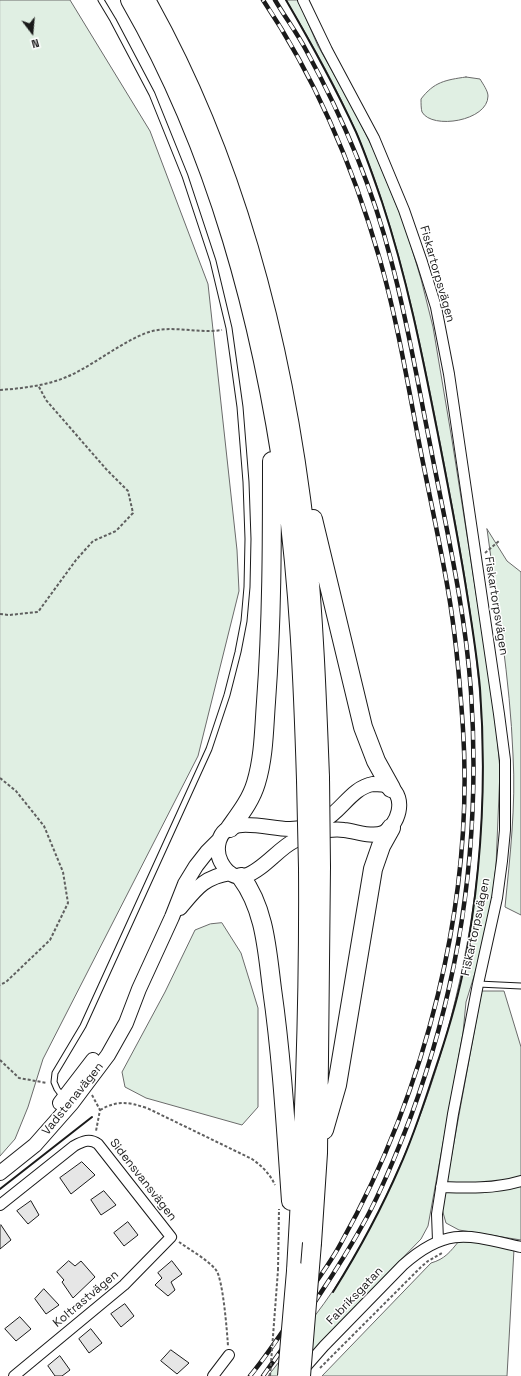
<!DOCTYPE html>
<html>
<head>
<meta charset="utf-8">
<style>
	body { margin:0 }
	#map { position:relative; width:521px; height:1376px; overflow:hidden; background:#fff; font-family:"Space Grotesk",sans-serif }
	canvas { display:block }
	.north { position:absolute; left:12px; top:12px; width:40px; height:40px; -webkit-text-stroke:3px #fff; paint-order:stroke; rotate:164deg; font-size:11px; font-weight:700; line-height:16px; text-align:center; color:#1a1a1a }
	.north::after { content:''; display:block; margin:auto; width:14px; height:18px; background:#1a1a1a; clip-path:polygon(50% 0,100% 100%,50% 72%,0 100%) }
</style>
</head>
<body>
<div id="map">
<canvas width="521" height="1376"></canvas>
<div class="north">N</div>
</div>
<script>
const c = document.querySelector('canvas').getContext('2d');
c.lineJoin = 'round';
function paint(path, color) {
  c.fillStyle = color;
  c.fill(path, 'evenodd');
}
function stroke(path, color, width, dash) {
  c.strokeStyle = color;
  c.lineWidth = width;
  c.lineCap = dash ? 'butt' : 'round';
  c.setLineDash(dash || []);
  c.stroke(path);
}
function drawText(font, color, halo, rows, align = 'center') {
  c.font = font + ' "Space Grotesk",sans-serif';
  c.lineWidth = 3;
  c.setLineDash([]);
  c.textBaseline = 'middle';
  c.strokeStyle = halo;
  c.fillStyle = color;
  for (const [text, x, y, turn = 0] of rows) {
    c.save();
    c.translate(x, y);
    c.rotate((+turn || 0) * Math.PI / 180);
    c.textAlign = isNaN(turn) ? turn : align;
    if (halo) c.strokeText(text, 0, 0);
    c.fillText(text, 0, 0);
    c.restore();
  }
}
const green = new Path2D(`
	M0 0H70L150 131 208 284 237 550 239 591 198 756 43 1059 28 1107 15 1139 0 1156Z
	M286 0H298L318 46 352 106 375 153 405 226 421 279 433 327 452 440 495 714 500 770 496 866 492 898 479 960 466 1002 463 1033 428 1226 421 1239 321 1342 290 1376H268C298 1337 330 1300 354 1257 451 1088 497 881 479 686 472 606 456 526 441 447 420 341 400 237 358 136 338 90 312 43 286 0Z
	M466 77 480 79C483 84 488 91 488 96 488 121 432 130 422 112 421 109 421 103 421 99 434 82 445 80 466 77Z
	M487 529 507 561 521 572V915L505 907C510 856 516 806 513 755 510 679 497 604 487 529Z
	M222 923 241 953 258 1008V1107L242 1125 146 1098 125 1087 122 1072 165 992 195 930 210 924Z
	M482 991H504L521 1047V1240L459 1230 446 1223 442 1209Z
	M459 1241H479L514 1249 507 1376H322L431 1263C445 1259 450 1252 459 1241Z`);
paint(green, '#e0efe3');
stroke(green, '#6a6a6a', 1);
const building = new Path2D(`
	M82 1162 95 1175 71 1194 60 1178Z
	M104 1191 116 1205 101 1215 91 1200Z
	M31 1201 39 1215 28 1224 17 1211Z
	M128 1222 138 1235 124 1246 114 1233Z
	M1 1225 11 1240 0 1249V1226Z
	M69 1261 75 1266 81 1261 95 1277 73 1298 62 1282 64 1280 57 1272Z
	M172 1261 182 1274 171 1282 175 1290 168 1296 155 1285 162 1278 158 1273Z
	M44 1289 59 1305 46 1314 35 1299Z
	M125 1304 134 1316 121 1327 111 1314Z
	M20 1317 31 1329 16 1341 5 1329Z
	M91 1329 102 1343 89 1353 79 1339Z
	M171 1350 189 1363 177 1374 161 1361Z
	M60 1356 70 1370 62 1376H55L48 1366Z`);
paint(building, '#e6e6e6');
stroke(building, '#1a1a1a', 1);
const lane = new Path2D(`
	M478 984 521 986
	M63 1097 57 1089 54 1082 55 1073 83 1026 209 749 227 695 238 652 244 621 247 587 248 539 246 482 240 407 229 328 213 261 185 176 152 94 113 20 101 0`);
const street = new Path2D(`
	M303 0 327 50 374 138 404 210 422 262 436 307 449 374 499 714 505 760V830L502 861 497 898 478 984 453 1114 437 1214 438 1241
	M441 1187C468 1188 494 1189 521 1181
	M0 1205 74 1146C83 1141 90 1138 98 1144L171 1237 124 1285 14 1376
	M303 1370 324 1346 403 1265C447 1226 468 1235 521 1247
	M213 1376 229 1355`);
const secondary = new Path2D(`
	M373 784C379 784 385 784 390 787 407 798 398 826 383 833 371 838 356 831 344 830 326 828 310 834 294 841 273 850 242 901 221 862 218 856 217 848 219 841 226 813 271 830 290 829 300 829 313 825 323 821 342 811 351 788 373 784Z
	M180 908C196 889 204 877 230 873
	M60 1103 93 1060
	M0 1173 35 1145 72 1103 108 1055 126 1023 139 989 172 917 185 884 196 866 207 852 219 840`);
const highway = new Path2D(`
	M130 0C217 151 262 321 286 492 299 588 303 684 306 780
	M146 0C239 165 285 352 306 539 314 618 317 698 320 777
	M313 519 363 727 376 761 391 788
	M230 828C240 814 251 800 256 783 264 757 264 728 266 702 272 622 272 541 272 461
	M241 877C265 909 267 950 272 989 282 1059 286 1130 291 1201
	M324 1130 337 1085 373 869 381 846 391 828
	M312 1243 318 1153 321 867
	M296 1271C304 1137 309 1003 308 868`);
stroke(lane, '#1a1a1a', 7);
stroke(street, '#1a1a1a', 12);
stroke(secondary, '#1a1a1a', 16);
stroke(highway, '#1a1a1a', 20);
stroke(new Path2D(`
	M0 390C26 388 53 385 77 372 100 360 121 343 146 333 170 324 197 334 222 330
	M485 553 499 541
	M0 614 9 615 38 612 76 560 93 541 116 531 133 513 128 491 106 469 46 400 38 385
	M0 778 16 791 44 826 63 872 68 903 50 940 6 982 0 985
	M0 1060 19 1078 47 1083
	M92 1095 100 1110 96 1131
	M100 1110C118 1100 128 1102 147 1108L252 1159C262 1166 270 1174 275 1185
	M179 1242C190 1250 207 1259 216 1270 223 1279 227 1331 228 1346
	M278 1270 279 1209
	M320 1368 421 1267 428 1261 442 1253`), '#5f5f5f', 2, [3, 2]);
stroke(lane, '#fff', 5);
stroke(street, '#fff', 10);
stroke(secondary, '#fff', 14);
stroke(highway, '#fff', 18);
const rail = new Path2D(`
	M250 1376C269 1353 285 1328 301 1304 314 1284 330 1264 341 1243 426 1091 474 903 463 729 460 683 456 636 448 590 439 537 427 485 417 432 406 374 396 316 380 260 354 169 316 79 263 0
	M263 1376C300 1324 337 1272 367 1217 384 1185 398 1150 411 1116 462 978 481 839 471 692 465 606 445 523 429 439 417 379 407 319 391 260 373 189 341 114 306 50 297 33 285 17 275 0`);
stroke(rail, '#1a1a1a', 4.5);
stroke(rail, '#fff', 3, [9]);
const highwayBridge = new Path2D(`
	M320 777 321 867
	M306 780 308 868
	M287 1376 296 1271
	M301 1376 312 1243`);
stroke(highwayBridge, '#1a1a1a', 20, []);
stroke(new Path2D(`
	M270 1376 278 1270`), '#5f5f5f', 2, [3, 2]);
stroke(highwayBridge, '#fff', 18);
stroke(new Path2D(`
	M286 0C311 43 335 87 356 132 366 155 374 179 382 202 408 281 423 359 439 440 449 491 459 542 467 594 472 625 477 657 480 688 487 783 481 879 463 972 456 1005 446 1038 435 1070 424 1103 414 1135 400 1166 381 1210 358 1252 333 1292
	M0 1189 92 1117`), '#1a1a1a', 2);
drawText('12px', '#1a1a1a', '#fff', [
	["Fiskartorpsvägen",437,274,74],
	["Fiskartorpsvägen",496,606,81],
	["Fiskartorpsvägen",476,927,-78],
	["Vadstenavägen",73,1099,-51],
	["Sidensvansvägen",143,1180,52],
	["Fabriksgatan",355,1296,-46],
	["Koltrastvägen",86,1299,-40]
]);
</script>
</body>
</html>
